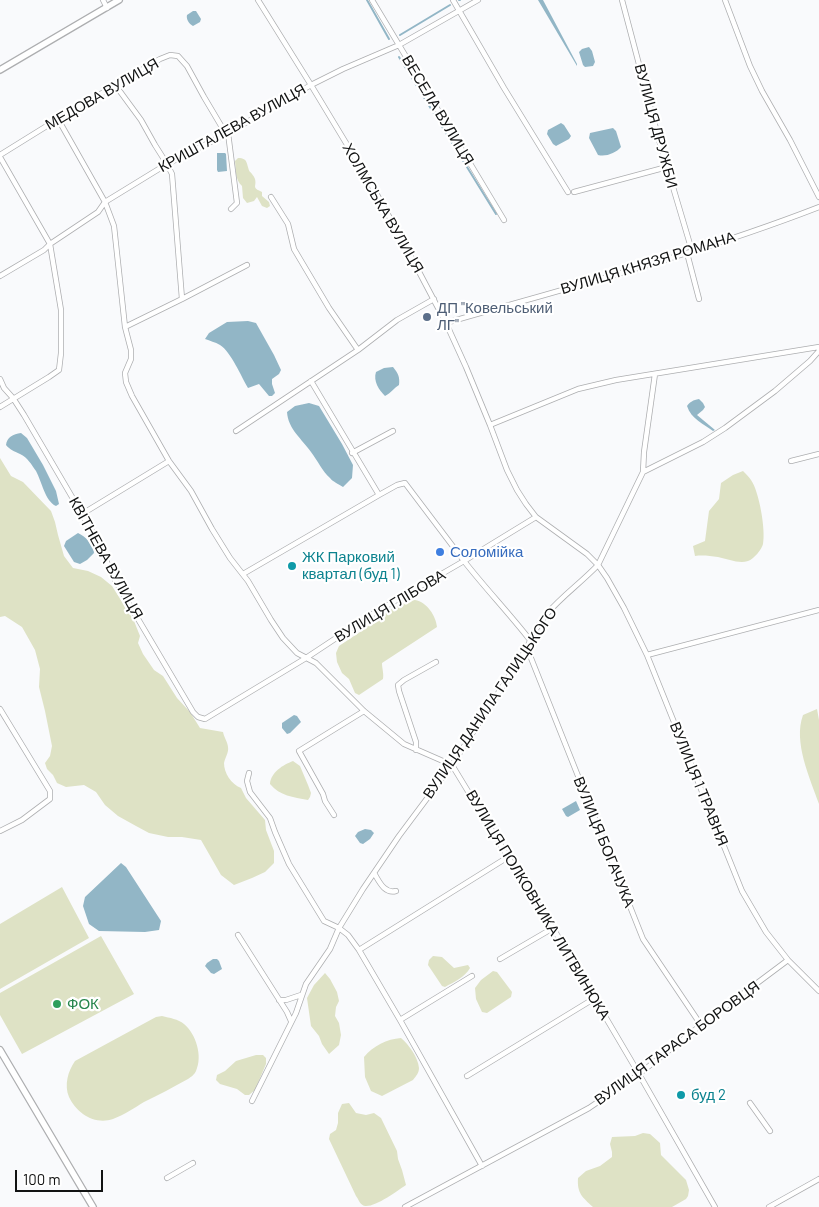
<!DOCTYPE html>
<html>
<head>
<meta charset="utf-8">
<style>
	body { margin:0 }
	#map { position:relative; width:819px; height:1207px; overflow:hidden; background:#f9fafc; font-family:Barlow,sans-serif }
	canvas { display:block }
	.scale { position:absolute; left:15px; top:1170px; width:88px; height:22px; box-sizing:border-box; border:2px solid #121313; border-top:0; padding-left:6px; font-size:15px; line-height:18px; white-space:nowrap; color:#121313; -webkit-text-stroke:4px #fff; paint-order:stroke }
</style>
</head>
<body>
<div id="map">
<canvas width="819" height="1207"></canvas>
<div class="scale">100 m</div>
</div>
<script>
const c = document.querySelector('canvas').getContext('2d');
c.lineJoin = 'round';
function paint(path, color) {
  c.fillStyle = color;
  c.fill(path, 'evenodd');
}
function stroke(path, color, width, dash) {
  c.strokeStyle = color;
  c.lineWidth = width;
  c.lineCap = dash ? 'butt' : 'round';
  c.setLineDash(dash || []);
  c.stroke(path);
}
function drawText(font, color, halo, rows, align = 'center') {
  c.font = font + ' Barlow,sans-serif';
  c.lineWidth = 4.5;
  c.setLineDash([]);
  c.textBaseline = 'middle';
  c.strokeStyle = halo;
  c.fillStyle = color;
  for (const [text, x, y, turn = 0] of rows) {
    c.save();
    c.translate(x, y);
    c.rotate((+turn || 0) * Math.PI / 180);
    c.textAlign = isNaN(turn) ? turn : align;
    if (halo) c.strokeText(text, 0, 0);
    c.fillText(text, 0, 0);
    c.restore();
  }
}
paint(new Path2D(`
	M238 158C249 158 246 165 250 172 251 172 255 178 255 179 257 187 251 187 262 192V196L269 202 270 206 267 208 262 206 257 197 254 201 247 203 243 198 242 186C235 180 236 170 235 161Z
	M0 458 11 476 23 482 51 511 55 522 58 535 64 556 73 568 88 571 101 577 112 586 134 621 140 636 138 643 143 654 154 670 163 676 177 698 190 712 200 728 223 732C224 737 228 743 228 747 229 752 225 758 224 763 224 773 231 784 241 788L246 798 265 820 266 830 274 851V863L265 872 252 878 234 885 221 875 201 840 182 837H168L149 833 136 826 118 816 105 805 96 792 84 785 66 787 57 783 53 775 47 769 45 763 50 756 52 746 45 711 39 687 40 669 35 650 22 627 5 616 0 617Z
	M743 471C746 474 749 477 751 480 759 491 766 530 763 544 762 549 754 559 748 561 739 564 728 559 718 557 710 556 703 555 695 556L693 546 705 541 709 511 719 499 721 483 733 475Z
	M415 600C427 602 436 616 437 627L382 663C382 669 384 673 383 679L359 695 355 693 349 679 342 673 337 662 336 653 339 646 360 632 386 612 407 601Z
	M817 709 819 720V804C810 778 793 742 803 715Z
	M293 761 300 766 308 785 311 793 310 797 308 800C293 797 280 796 270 784 271 772 283 765 293 761Z
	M62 887 89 938 0 989V924Z
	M101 936 134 994 22 1054 0 1015V993Z
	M433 956 442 957 454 968 468 965 470 968C465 977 454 982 445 987L442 986 428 965 429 960Z
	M493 971 497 972 512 992 511 997 487 1013 482 1012 476 999 475 988 481 980Z
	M325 973 330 979 337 992 339 1001 336 1007 335 1016 339 1023 341 1035 339 1045 329 1054 322 1044 319 1036 311 1026 307 998 314 985Z
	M162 1016C170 1018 178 1019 184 1024 196 1034 203 1056 196 1071 195 1074 191 1077 188 1079 173 1087 159 1095 144 1102 134 1108 124 1115 113 1119 95 1125 77 1114 69 1097 64 1085 68 1071 75 1061L156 1017Z
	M401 1038C409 1045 418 1057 419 1068 419 1073 416 1076 413 1080L382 1096 371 1091 365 1077 364 1057C373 1046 387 1039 401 1038Z
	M256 1055H263L266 1058V1064L255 1090 249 1095H245L237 1089 220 1084 216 1080 217 1075 225 1071 236 1061Z
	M349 1103 356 1113 366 1115 374 1113 381 1118 397 1151 398 1159 402 1170 406 1185C397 1191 376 1207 365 1206 360 1205 359 1200 356 1196L329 1139 330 1134 336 1130 338 1123V1113L342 1104Z
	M643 1133 650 1134 660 1143 661 1155 686 1180 689 1190 688 1196 686 1199 672 1207H593C582 1197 577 1193 578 1178L586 1171 600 1166 612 1157V1152L610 1144 612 1137 635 1136Z`), '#dee2c5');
paint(new Path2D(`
	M538 0H543L577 64V66Z
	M193 11H196L201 19 200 22 193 26C189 24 186 19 187 15Z
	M589 47 592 51 595 62 593 66 585 67 583 65 579 52 582 49Z
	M561 123 564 125 571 136 569 139 556 146 553 144 547 134 548 130Z
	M613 128 616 131 621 147C616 153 606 157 598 155L589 138 590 133Z
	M217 153H225L226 154 227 171 218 172 217 170Z
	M248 321 256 323 274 355 281 370 279 374 272 379V384L275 393 272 396H269L259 384 248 388C241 376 231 352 220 345 215 342 210 341 205 339L209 333 227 322Z
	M393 367C398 373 400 377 399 385 394 388 391 393 385 396 379 390 373 381 376 372L384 368Z
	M699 399 703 403 705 407 703 410 697 415 715 430 713 431C704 424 691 419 687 406 690 402 693 400 699 399Z
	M309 403 319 406 342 444 353 465 352 478 343 487C339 484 333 482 330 478 322 471 318 461 311 452 302 439 288 429 287 412L295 406Z
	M21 433 27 438 43 465 56 491 59 504 56 506C45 501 42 482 36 471 31 464 28 458 20 454 14 451 10 450 6 445 7 437 13 434 21 433Z
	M78 533C85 536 94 545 94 553L87 560 80 564 74 562 64 546 66 541Z
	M294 715 297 716 301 722 290 733 287 734 282 728V723Z
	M576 801 580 810 568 817 566 816 562 809Z
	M365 829 371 830 374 833 370 839 363 844 360 843 355 836 358 832Z
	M121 863 126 867 161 921 159 930 145 932 99 931 89 924 83 906 85 897Z
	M213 959H217L219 961 222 969 214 974 211 973 205 966 207 963Z`), '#92b6c6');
stroke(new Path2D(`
	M367 0 389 39
	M459 0H460
	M400 35 450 5
	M399 57 496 214`), '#92b6c6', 2);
const minor = new Path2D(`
	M103 0 107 8
	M258 0 311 85 375 191 407 249 446 323 466 367 490 425 507 470 517 490 526 504 536 517 587 554 598 565 607 578 624 608 647 655 742 891 766 932 788 960 819 991
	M372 0 504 220
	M453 0 504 88 568 192
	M622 0 659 140 692 251
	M725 0 750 66 762 91 790 140 819 197
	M116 86 141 120 155 145 167 164 172 174 182 299
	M58 119 105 202 114 226 125 327 131 350V359L125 373 126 382 132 396 169 461 191 491 212 529 230 558 248 581 271 620 283 638 297 653 316 663 364 711 404 744 452 765 508 857 553 928 639 1074 715 1207
	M228 133 237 203 231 209
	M0 155 58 119 160 59 170 55 178 56 187 66 204 97 226 134
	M0 157 50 244 61 310V353L59 370 49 377 0 407
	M574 192 667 167
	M271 197 288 224 294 249 329 308 358 350
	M687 253 699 299
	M0 276 44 250 50 244 98 212 105 202 167 164 228 133 311 85 343 69 399 45 478 0
	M446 323C571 287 698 254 819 207
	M125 327 182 299 247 265
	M0 379 4 388 13 398 24 415 82 514 96 538 115 580 193 712 198 717 205 719 306 658 374 613 464 561C485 588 509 613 530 640
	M490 425 578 389 616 380 819 347
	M236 431 358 350 397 320 434 299
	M352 453 393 431
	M791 461 819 454
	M643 472 644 452 655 374
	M379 495 397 485 405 483 464 561 536 517
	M82 514 169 461
	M243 574 379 495 311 381
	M527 648 643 939 701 1025
	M647 655 819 610
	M0 709 50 791V799L22 820 0 831
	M416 750V742L399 691 398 685 404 680 436 662
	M249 773 247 781 250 792 270 818 275 832 289 864 324 921 339 928 348 935 359 950 400 1020 482 1166
	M334 815 325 801 323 794 299 751 364 711
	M374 873C379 881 384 894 396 891
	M238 935 287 1012 291 1021
	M359 950 508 857
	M500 959 553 928
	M279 1000H286L301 995
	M400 1020 472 976
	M467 1076 595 998
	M252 1101 296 1013 306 984 330 949 339 928 363 889 399 836 452 765 527 648C541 609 571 593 598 565L643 472 703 442 725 428 775 391 810 361 819 351
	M750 1103 770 1131
	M167 1178 193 1163
	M405 1207 589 1108 639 1074 701 1025 788 960
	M769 1207 819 1179`);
const tertiary = new Path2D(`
	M0 70 119 0
	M0 1050 93 1207`);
stroke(minor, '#adaeb0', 6);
stroke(tertiary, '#adaeb0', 8);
stroke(minor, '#fff', 4.5);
stroke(tertiary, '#fff', 5.5);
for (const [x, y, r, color] of [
	[427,317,5,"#5c6f8a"],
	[440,552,5,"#3f7fe0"],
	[292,566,5,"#0f9aa8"],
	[57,1004,5,"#2e9e5b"],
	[681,1095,5,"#0f9aa8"]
]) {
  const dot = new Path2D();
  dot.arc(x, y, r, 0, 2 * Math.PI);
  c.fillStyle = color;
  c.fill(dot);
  stroke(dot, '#fff', 2);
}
drawText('15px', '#121313', '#fff', [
	["МЕДОВА ВУЛИЦЯ",102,94,-30],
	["ВЕСЕЛА ВУЛИЦЯ",438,110,59],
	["ВУЛИЦЯ ДРУЖБИ",656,126,75],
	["КРИШТАЛЕВА ВУЛИЦЯ",232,128,-29],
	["ХОЛМСЬКА ВУЛИЦЯ",383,208,60],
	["ВУЛИЦЯ КНЯЗЯ РОМАНА",648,263,-17],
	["КВІТНЕВА ВУЛИЦЯ",106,558,61],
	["ВУЛИЦЯ ГЛІБОВА",390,606,-31],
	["ВУЛИЦЯ ДАНИЛА ГАЛИЦЬКОГО",490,703,-56],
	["ВУЛИЦЯ 1 ТРАВНЯ",699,784,68],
	["ВУЛИЦЯ БОГАЧУКА",604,842,68],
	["ВУЛИЦЯ ПОЛКОВНИКА ЛИТВИНЮКА",538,905,59],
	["ВУЛИЦЯ ТАРАСА БОРОВЦЯ",677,1043,-36]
]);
drawText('15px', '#4e5e75', '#fff', [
	["ДП \"Ковельський",437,308],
	["ЛГ\"",437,325]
], 'left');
drawText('15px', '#366cbe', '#fff', [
	["Соломійка",450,552]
], 'left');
drawText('15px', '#0d838f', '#fff', [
	["ЖК Парковий",302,557],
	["квартал (буд 1)",302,574],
	["буд 2",691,1095]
], 'left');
drawText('15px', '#27864d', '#fff', [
	["ФОК",67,1004]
], 'left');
</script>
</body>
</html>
